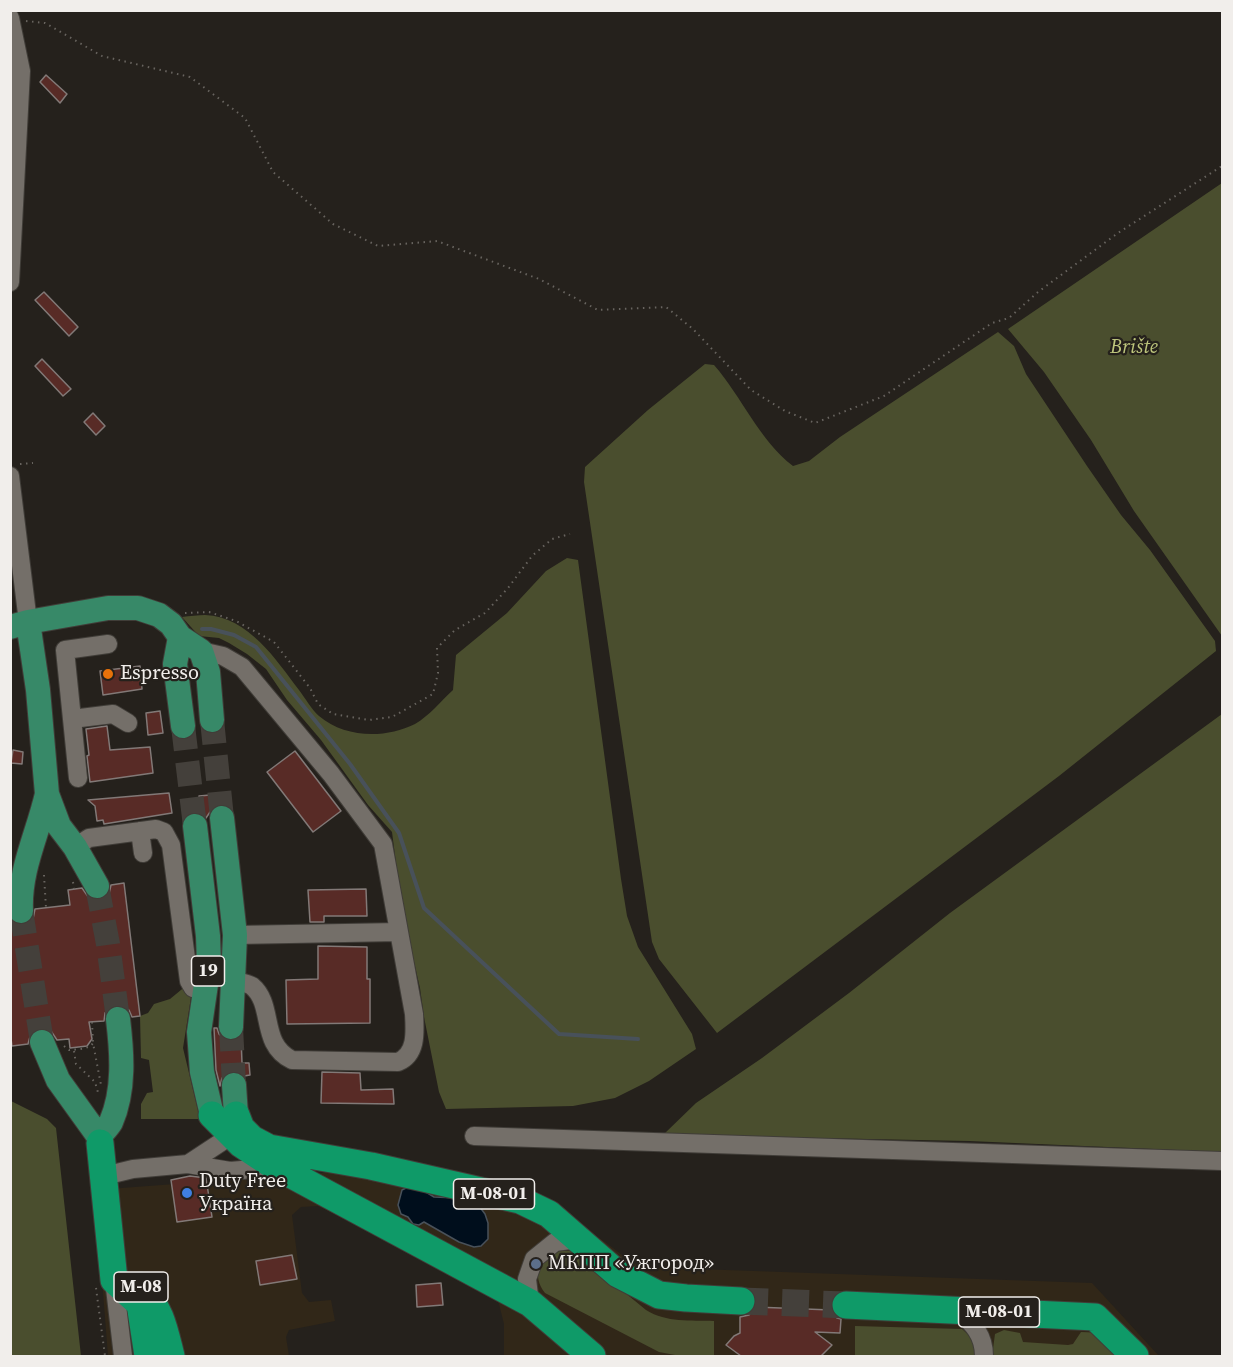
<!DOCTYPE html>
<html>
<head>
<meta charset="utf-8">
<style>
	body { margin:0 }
	#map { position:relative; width:1233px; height:1367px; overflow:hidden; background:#25211c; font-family:"Source Serif 4",serif }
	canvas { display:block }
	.frame { position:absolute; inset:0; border:12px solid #f1eeeb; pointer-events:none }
</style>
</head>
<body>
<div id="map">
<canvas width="1233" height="1367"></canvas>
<div class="frame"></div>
</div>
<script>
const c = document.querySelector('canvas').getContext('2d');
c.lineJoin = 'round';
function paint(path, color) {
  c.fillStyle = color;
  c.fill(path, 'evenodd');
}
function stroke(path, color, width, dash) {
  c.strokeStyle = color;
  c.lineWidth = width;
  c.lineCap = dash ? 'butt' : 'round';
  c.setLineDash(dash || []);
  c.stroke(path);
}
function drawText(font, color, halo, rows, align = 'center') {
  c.font = font + ' "Source Serif 4",serif';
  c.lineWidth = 4.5;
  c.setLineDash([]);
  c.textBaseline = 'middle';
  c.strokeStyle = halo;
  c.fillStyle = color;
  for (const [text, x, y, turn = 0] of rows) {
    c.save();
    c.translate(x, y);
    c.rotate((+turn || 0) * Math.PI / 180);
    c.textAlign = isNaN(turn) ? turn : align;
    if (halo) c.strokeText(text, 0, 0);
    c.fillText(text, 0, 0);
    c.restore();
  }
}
paint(new Path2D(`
	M402 1167 529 1190 605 1242 630 1261 641 1267 1092 1283 1159 1356H504V1324L498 1300 465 1278 318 1206 301 1207 292 1215 302 1293 309 1302 331 1300 335 1321 289 1330 286 1337 289 1356H108L95 1190Z`), '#312718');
paint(new Path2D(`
	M1222 183V636L1134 511 1091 440 1044 372 1008 329Z
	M998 332 1014 346 1026 374 1087 466 1121 515 1150 550 1215 641 1216 651 1059 776 717 1033 659 959 652 942 584 482 585 467 648 410 705 364 714 365C742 397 759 440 793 466L809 461 840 437Z
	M567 558 578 560 621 879 627 916 638 947 692 1034 696 1049 649 1081 615 1098 573 1106 446 1109 439 1092 424 1017 420 988 402 910 392 832 368 805 321 740 287 700 266 669 247 654 229 643 219 638 199 636 182 617C190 616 198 615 205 615 249 617 276 660 299 690 306 699 311 709 319 716 345 738 385 739 415 724 429 716 441 701 453 690L456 655 507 613 546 571Z
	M1222 714V1152L969 1141 663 1135 696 1103 762 1058 849 993 950 913Z
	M187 985 192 991 183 1048 200 1119H141V1104L147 1093 153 1092 149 1060 141 1058 140 1016 148 1013 154 1004 170 999Z
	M11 1101 47 1119 56 1128 81 1356H11Z
	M556 1251H574L646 1310C667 1323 690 1320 714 1321V1355H675L659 1352 545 1293C538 1284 537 1276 538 1266Z
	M855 1326 962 1329 973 1339 979 1356H855Z
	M1004 1330 1020 1333 1023 1342 1068 1345 1073 1344 1081 1332 1107 1333 1132 1356H992L995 1334Z`), '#4a4e2e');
const water = new Path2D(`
	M408 1187 421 1189 434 1197 458 1198 479 1206 485 1214 488 1223V1239L481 1246 474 1247 459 1242 424 1222 419 1225 413 1224 408 1217 401 1214 398 1205 402 1190Z`);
paint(water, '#000e1c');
stroke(water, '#48515a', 1.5);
stroke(new Path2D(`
	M202 629H211L234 635 256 647 350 764 399 833 424 908 559 1034 638 1039`), '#48515a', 4);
const building = new Path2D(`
	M46 75 67 94 60 103 40 82Z
	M44 292 78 327 69 336 35 300Z
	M42 359 71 389 63 396 35 366Z
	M93 413 105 426 96 435 84 422Z
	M140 666 142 689 103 695 100 671Z
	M160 711 163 733 148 735 146 713Z
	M107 726 110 750 150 747 153 773 90 782 87 756 89 755 86 729Z
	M13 750 23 752 22 764 11 763Z
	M295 751 341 811 313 832 267 772Z
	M169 793 172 813 104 824 103 820 97 821 95 806 88 800Z
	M210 795 212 809 206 818 201 813 199 796Z
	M124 883 140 1016 132 1017 129 1010 123 1006 117 1005 110 1007 105 1013 104 1021 89 1022 92 1039 87 1046 70 1048 69 1039 57 1040 51 1031 43 1028 37 1029 31 1033 28 1044 12 1046 10 1031V920L14 923 21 925 28 923 33 919 35 909 70 905 68 890 82 888 89 898 97 900 104 898 109 894 111 885Z
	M366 889 367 916H324V922H310L308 890Z
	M318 946 367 947V979H370V1023L287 1024 286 980 318 979Z
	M214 1028H217L219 1034 224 1039 231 1041 241 1037 242 1063H249L250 1075 244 1076 234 1071 227 1073 222 1078 220 1086 216 1070Z
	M322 1072 360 1073 361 1090 393 1089 394 1104 321 1103Z
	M190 1176 206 1178 212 1217 177 1222 171 1180Z
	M292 1255 297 1279 260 1285 256 1261Z
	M441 1283 443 1305 417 1307 416 1285Z
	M755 1307 831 1310 837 1318 841 1319 840 1333 815 1332 832 1345 821 1356H741L726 1345 734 1336 740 1333V1317L749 1315Z`);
paint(building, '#582b26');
stroke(building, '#827977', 1.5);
stroke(new Path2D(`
	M212 720 222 818
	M183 726 195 826
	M97 886 108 944 118 1019
	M21 911 42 1042
	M231 1027 234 1085`), '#44403b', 24, [24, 12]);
stroke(new Path2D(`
	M741 1301 846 1305`), '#44403b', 27, [27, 14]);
const minor = new Path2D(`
	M10 18 21 71 10 282
	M10 476 28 622
	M201 651 223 656 242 667 331 774 383 844 414 1014C415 1032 417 1054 398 1062L292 1060C259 1044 275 1005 252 986 247 983 239 982 233 980
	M72 719 113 714 128 723
	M78 778 65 650 108 644
	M140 831 143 853
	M75 847 89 838 156 829 164 832 171 845 189 981 193 988
	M235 935 399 932
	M474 1136 1222 1161
	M188 1164 230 1171 277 1167
	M104 1176 133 1169 188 1164 232 1135
	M114 1280 123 1356
	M530 1303 527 1279 534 1259 555 1242 578 1239
	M958 1310C973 1324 984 1335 984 1356`);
const major = new Path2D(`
	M28 622 38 690 47 794 59 826 75 847 97 886
	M10 627 28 622 108 608H138L159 615 171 624 180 637 201 651 208 672 212 720
	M180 637 175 664 183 726
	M222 818 235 935 231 1027
	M195 826 208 936 209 964 199 1032 202 1072 212 1115
	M21 911C19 869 38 834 47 794
	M42 1042 58 1080 99 1137 100 1143
	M234 1085 236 1115
	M99 1137C103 1132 108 1127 111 1122 125 1090 122 1052 118 1019`);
const highway = new Path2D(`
	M212 1115 241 1144 268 1162 530 1303 592 1356
	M236 1115 241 1128 252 1139 269 1148 371 1166 520 1200 549 1214 618 1274 659 1295 686 1298 741 1301
	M100 1143 114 1280 140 1304 148 1356
	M141 1286C162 1314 163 1324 171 1356
	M846 1305 1095 1317 1135 1356`);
stroke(minor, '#403d38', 20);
stroke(major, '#403d38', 26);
stroke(highway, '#403d38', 29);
stroke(new Path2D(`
	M26 21 45 23 102 56 190 77 245 118 273 172 333 224 378 246 437 241 539 279 598 310 666 307 693 329 751 390 785 411 815 423 884 396 992 323 1009 318 1038 292 1118 233 1222 166
	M20 464 33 463
	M185 613 209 612 236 621 274 642 310 688 318 704 333 714 369 720 392 717 433 694 438 673 437 648 455 630 485 613 508 588 532 556 552 539 570 534
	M44 875 46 908
	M73 882 74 889
	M92 1022 93 1043
	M64 1046 69 1050C77 1049 88 1050 93 1043L101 1085
	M74 1051 76 1064 95 1082 99 1096
	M96 1288 105 1356`), '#68645f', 2, [1.5, 4.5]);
stroke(minor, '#746f69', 18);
stroke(major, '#378968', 24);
stroke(highway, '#0f9a68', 27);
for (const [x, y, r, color] of [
	[108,674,6,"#e8710a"],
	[187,1193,6,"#3f7fe0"],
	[536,1264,6,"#5c6f8a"]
]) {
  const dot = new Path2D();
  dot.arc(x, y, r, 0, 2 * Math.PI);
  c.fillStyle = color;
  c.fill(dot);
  stroke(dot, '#25211c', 2);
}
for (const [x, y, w] of [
	[208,971,33],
	[494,1194,81],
	[141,1287,54],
	[999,1312,81]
]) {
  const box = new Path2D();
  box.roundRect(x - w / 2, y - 15, w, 30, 4.5);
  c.fillStyle = '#25211c';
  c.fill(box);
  stroke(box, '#f1eeeb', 1.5);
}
drawText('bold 18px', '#f1eeeb', null, [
	["19",208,971],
	["М-08-01",494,1194],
	["М-08",141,1287],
	["М-08-01",999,1312]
]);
drawText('italic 20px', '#bdc57c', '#25211c', [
	["Brište",1134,348]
]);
drawText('20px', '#f1eeeb', '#25211c', [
	["Espresso",120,674],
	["Duty Free",199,1182],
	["Україна",199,1205],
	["МКПП «Ужгород»",548,1264]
], 'left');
</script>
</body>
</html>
